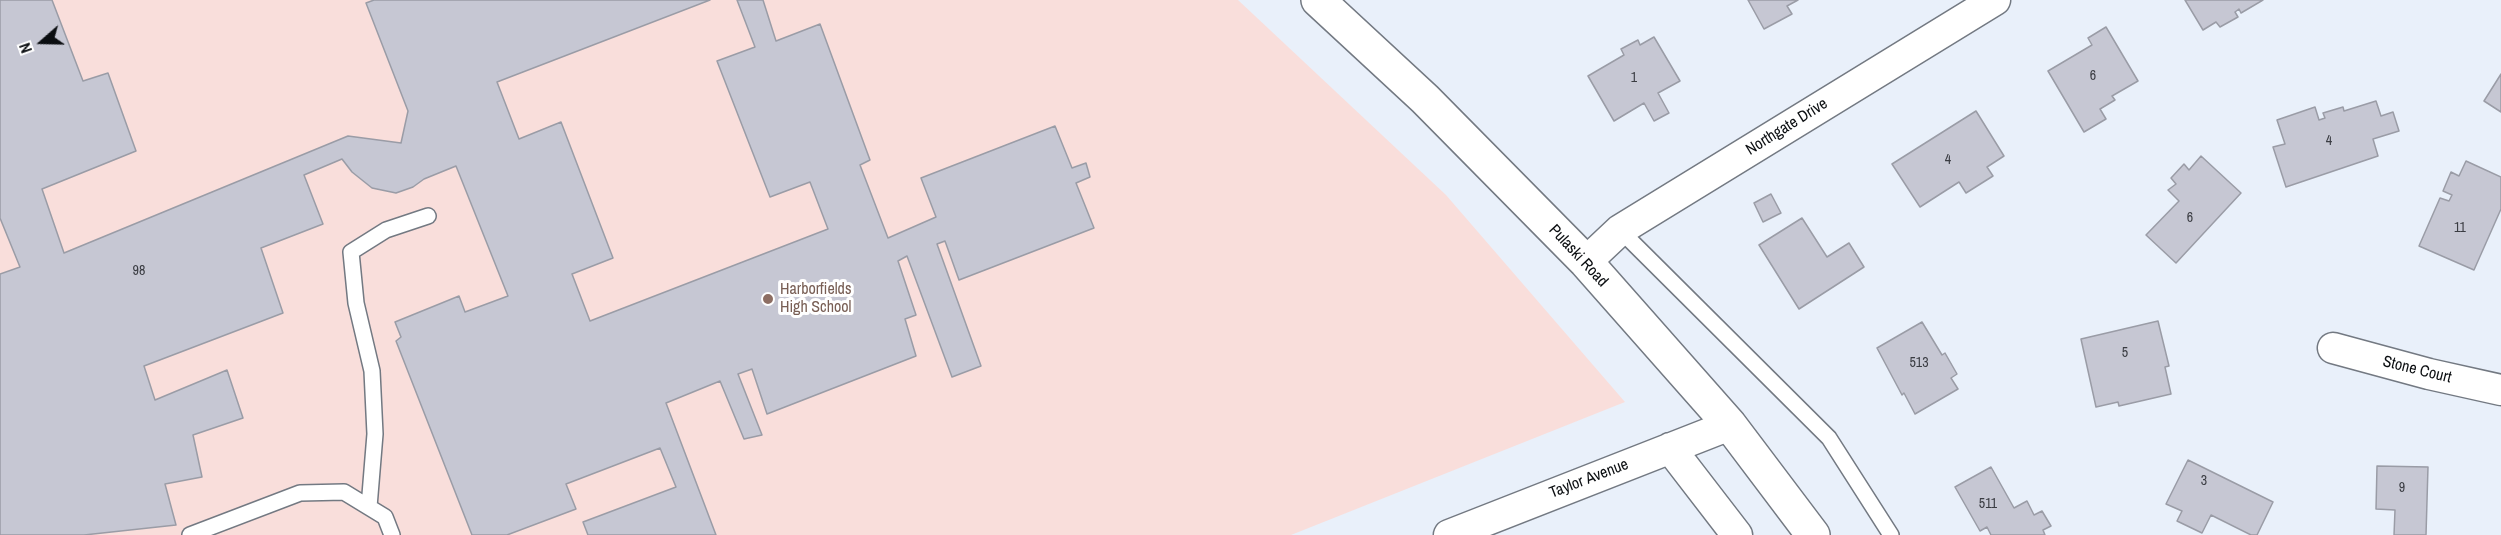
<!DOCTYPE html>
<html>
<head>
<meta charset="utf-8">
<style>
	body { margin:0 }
	#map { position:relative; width:2501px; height:535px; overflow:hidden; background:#e9f0fa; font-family:"Archivo Narrow",sans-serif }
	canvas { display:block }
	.north { position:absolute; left:12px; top:12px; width:60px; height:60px; -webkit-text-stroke:4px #fff; paint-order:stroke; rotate:250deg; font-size:16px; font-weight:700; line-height:24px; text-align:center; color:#0b0e11 }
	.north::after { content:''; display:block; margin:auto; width:21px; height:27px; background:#0b0e11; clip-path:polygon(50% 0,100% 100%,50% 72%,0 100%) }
</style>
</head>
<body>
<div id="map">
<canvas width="2501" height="535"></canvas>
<div class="north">N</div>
</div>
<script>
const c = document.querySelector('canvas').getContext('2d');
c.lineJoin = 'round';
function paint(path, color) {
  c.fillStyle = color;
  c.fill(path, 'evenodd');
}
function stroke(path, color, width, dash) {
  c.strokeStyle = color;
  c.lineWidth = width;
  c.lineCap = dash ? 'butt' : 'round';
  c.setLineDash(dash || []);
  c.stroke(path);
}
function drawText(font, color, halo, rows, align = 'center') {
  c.font = font + ' "Archivo Narrow",sans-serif';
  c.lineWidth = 6;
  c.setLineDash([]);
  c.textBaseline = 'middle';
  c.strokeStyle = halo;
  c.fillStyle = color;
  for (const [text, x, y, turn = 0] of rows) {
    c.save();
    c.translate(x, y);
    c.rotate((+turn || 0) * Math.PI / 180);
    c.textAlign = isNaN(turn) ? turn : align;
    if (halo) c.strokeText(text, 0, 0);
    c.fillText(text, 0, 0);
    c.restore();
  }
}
paint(new Path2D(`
	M0 0H1238L1446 195 1625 402 1291 535H0Z`), '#f9dedb');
const building = new Path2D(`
	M0 0H52L83 81 108 73 136 151 42 189 64 253 348 136 401 143 408 111 366 3 374 0H710L497 82 519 139 561 122 613 258 572 274 590 321 828 229 810 182 770 197 717 61 755 47 737 0H763L776 41 820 24 870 160 860 165 888 238 936 217 921 178 1055 126 1072 168 1086 163 1090 177 1076 183 1094 228 959 280 945 241 937 244 981 366 952 377 907 256 898 261 916 315 905 319 916 356 767 414 752 369 738 374 762 435 744 439 720 381 666 403 716 535H588L583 522 676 487 660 448 566 484 576 509 507 535H472L396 341 401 337 395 322 459 296 465 312 508 296 456 166 424 179 413 187 396 193 372 188 352 172 342 159 304 175 323 224 261 248 283 313 144 366 155 400 227 370 243 418 193 435 202 477 165 484 176 525 84 535H0V274L20 267 0 218Z
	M1748 0H1798L1787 6 1792 14 1764 29Z
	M2185 0H2263L2241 13 2239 9 2235 12 2238 17 2220 27 2216 22 2203 30Z
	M2106 27 2138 81 2112 96 2115 100 2100 109 2106 119 2084 132 2048 71 2092 45 2088 38Z
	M1654 37 1680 81 1658 93 1669 113 1654 121 1644 103 1614 121 1588 76 1624 55 1621 49 1638 40 1640 45Z
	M2501 74V112L2484 101Z
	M2376 101 2381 116 2393 112 2399 131 2373 139 2378 156 2286 187 2273 147 2285 144 2277 120 2315 107 2319 120 2325 118 2323 113 2343 107 2344 111Z
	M1976 111 2004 156 1987 167 1993 176 1966 193 1959 182 1920 207 1892 164Z
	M2201 156 2241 193 2176 263 2146 235 2179 201 2168 190 2176 184 2171 178 2184 164 2189 170Z
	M2466 161 2501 177V209L2474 270 2419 246 2440 198 2449 201 2452 195 2443 191 2451 172 2459 176Z
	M1771 194 1781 213 1763 222 1754 203Z
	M1802 218 1827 257 1849 243 1864 267 1799 309 1759 245Z
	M2158 321 2169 366 2165 367 2171 394 2119 406 2118 402 2096 407 2081 339Z
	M1922 322 1942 355 1945 353 1957 374 1951 378 1958 389 1915 414 1904 393 1902 395 1877 348Z
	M2188 460 2273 502 2257 535H2251L2211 515 2202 533 2177 521 2182 511 2166 504Z
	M2377 466 2428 467 2426 535H2394L2395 510 2376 509Z
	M1991 467 2014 508 2027 501 2034 515 2042 511 2051 526 2043 530 2045 535H1991L1987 527 1980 531 1955 487Z`);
paint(building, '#c6c7d3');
stroke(building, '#9a9ca6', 1.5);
const service = new Path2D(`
	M1620 230 1829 438 1891 535
	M369 507 375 434 372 371 356 303 351 252 386 230 428 216
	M190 535 300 493 344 492 385 517 392 535`);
const minor = new Path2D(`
	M1586 262 1620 230 1995 0
	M2333 348 2429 374 2501 390
	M1670 448 1737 535
	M1449 535 1730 425`);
const secondary = new Path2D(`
	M1318 0 1425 99 1586 262 1730 425 1813 535`);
stroke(service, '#737982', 18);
stroke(minor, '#737982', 33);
stroke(secondary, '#737982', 36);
stroke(service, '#fff', 15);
stroke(minor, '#fff', 30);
stroke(secondary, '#fff', 33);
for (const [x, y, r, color] of [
	[768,299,6,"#8d6e63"]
]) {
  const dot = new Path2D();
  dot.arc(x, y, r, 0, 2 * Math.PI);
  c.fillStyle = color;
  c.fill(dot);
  stroke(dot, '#fff', 2);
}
drawText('14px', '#3a3c42', null, [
	["6",2093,76],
	["1",1634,78],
	["4",2329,141],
	["4",1948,160],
	["6",2190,218],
	["11",2460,228],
	["98",139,271],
	["5",2125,353],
	["513",1919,363],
	["3",2204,481],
	["9",2402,488],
	["511",1988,504]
]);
drawText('16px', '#0b0e11', '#fff', [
	["Northgate Drive",1787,127,-32],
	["Pulaski Road",1578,256,47],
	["Stone Court",2417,370,14],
	["Taylor Avenue",1589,479,-21]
]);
drawText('16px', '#785e54', '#fff', [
	["Harborfields",780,290],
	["High School",780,308]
], 'left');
</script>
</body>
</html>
